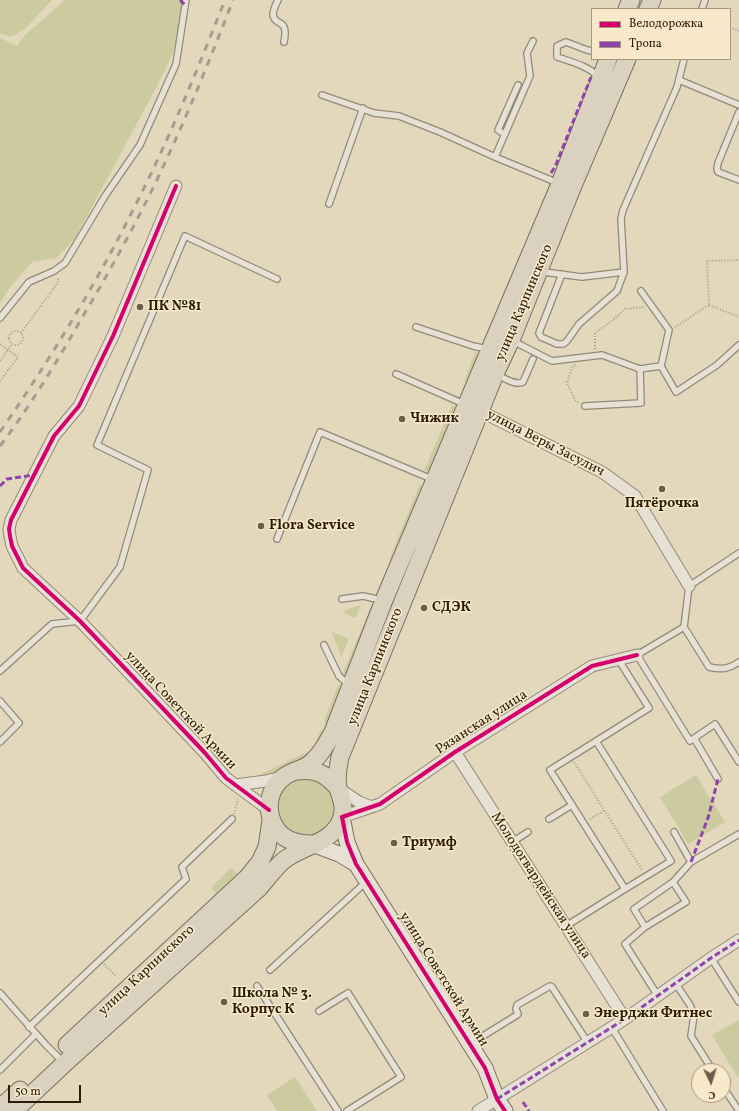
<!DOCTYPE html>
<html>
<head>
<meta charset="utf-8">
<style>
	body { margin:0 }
	#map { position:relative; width:739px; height:1111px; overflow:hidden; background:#e3d7bc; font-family:Vollkorn,serif }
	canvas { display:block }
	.legend { position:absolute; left:591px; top:8px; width:140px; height:52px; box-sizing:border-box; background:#f7e9ca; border:1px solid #a5977e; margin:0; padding:5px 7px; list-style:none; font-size:12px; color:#2b1c0b }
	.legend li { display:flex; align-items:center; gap:8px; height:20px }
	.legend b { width:20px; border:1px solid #a5977e }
	.north { position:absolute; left:691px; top:1063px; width:40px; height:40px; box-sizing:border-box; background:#f7e9ca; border:1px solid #a5977e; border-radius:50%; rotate:176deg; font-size:11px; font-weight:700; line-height:16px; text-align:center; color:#2b1c0b }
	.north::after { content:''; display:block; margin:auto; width:14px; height:18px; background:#6b5d49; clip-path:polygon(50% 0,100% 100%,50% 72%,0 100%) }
	.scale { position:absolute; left:8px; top:1085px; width:73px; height:18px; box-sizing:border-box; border:2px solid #2b1c0b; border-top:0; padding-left:5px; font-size:12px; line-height:14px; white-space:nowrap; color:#2b1c0b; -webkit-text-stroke:3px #f7e9ca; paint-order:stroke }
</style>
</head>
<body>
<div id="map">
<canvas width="739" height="1111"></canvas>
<ul class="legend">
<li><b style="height:5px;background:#d6006c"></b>Велодорожка</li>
<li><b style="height:5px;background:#8e44ad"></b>Тропа</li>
</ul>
<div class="north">С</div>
<div class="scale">50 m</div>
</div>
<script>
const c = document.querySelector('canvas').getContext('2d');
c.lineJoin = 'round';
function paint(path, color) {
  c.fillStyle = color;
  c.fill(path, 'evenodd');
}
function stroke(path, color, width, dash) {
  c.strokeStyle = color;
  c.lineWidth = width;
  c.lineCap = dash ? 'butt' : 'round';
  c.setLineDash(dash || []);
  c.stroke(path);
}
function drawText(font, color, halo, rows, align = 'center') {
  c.font = font + ' Vollkorn,serif';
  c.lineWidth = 3;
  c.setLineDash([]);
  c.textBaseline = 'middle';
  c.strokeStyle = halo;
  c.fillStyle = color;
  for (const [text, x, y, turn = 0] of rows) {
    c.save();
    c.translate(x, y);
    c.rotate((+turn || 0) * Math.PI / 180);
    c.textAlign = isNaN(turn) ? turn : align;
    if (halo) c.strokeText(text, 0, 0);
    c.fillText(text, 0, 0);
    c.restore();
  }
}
paint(new Path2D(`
	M0 0H52L25 29 10 37 0 33Z
	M65 0H189L171 58 156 88 74 240 56 258 32 262 9 289 0 303V38L17 46 25 35Z
	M475 352H477L478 358 470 380 467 382H464Z
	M452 405 454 406 455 411 430 470 428 471H424Z
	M420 483 422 487 421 492 390 561 389 560Z
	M374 601H376L347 674 345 675 343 673 373 602Z
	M361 605 356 618 343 613 348 609Z
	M332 632 347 638 348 641 341 657Z
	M338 685H340V693L327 723H325L324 721Z
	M321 729 325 730 310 757 281 768 274 774 253 778 311 750 315 744Z
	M696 775 725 822 688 844 660 797Z
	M277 808a29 29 0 1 1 58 0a29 29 0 1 1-58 0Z
	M232 868 240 877 217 894 211 888 230 869Z
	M739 1020V1077L738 1078 712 1035Z
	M295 1077 317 1111H277L267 1095Z`), '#cccba0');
const lane = new Path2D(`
	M278 0C276 4 273 11 273 15 275 27 289 17 284 42
	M702 9 705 0
	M592 51 587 50 566 42 557 46V57C572 62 588 66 599 77
	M679 80 739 105
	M322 95 374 113 399 116 440 132 495 157 558 183
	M739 112 718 163 717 169 718 172 739 180
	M504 134 498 130 518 85
	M495 157 530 76 527 53 533 41
	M329 204 363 108
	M544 272 582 277 624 272 617 291 579 324 567 341 563 344H557L541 337 539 333 562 274
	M624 272 621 219 623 210 677 87 684 59
	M0 318 29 282 54 271 65 263 105 196 140 145 176 64 186 0
	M416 327 473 346 488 349
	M513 341 552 361 602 355 640 369 661 366 669 330 641 291
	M661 366 676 392 717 365 739 345
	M396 374 464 404
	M497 375C505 378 515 386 523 382L533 359
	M585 406 641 403 640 369
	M277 539 320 432 434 480
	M739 553 689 586 684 627 637 655 690 741 715 724 739 762
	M342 599 363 596 381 600
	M684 627 709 667C721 670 729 669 739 662
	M324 645 339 676 349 685
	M0 671 52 624 80 621 120 567 148 470 97 445 185 236 277 279
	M0 701 19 723 0 742
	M694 738 718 779
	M596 741 671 861 625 889
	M549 819 572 805
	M512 842 528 832
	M691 862 739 834
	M566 926 625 889 550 770 649 708 618 659
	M645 927 634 909 673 882 691 862 674 832
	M711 958 739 1002
	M270 970 366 882
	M676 984 690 1005 694 1015 691 1036 713 1071
	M257 986 338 1111
	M0 993 46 1045 63 1062
	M658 996 625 944 645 927 686 902 673 882
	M319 1011 348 993 401 1077 347 1111
	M29 1027 186 879 182 867 232 819
	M612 1028 663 1111
	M470 1044 517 1015 518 1014 516 1009 517 1005 550 986 552 987 588 1043
	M0 1070 36 1034
	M723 1087 739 1111`);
const street = new Path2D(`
	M176 186 113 336 79 406 54 436 11 520 9 529 10 536 12 546 23 568 80 621 205 753 226 778 269 810
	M474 408 602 472 635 496 689 586
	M455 752 625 1019
	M235 785 266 781 282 777
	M338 788 359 802 372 807
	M342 817 380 804 455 752 592 666 637 655
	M478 1111 625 1019 711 958 739 940`);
const secondary = new Path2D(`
	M342 817 347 842 356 864 485 1068 497 1099 505 1111
	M312 844 339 854 356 864`);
const primary = new Path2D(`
	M627 9 631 0
	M648 9 652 0
	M297 771C316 769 325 773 338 788
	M312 844C298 844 283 841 275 827 265 810 268 788 285 776 294 770 305 769 312 762 322 753 327 743 333 732L384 600 560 184 608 59
	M67 1045 247 878 260 862 267 847 271 820
	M0 1108 20 1090
	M14 1111 65 1063 258 889C266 880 274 869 283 861 302 845 334 844 342 817 345 806 341 798 338 788 336 778 338 767 340 757L495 374 511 340 572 188 627 59`);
stroke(lane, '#928978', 8);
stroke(street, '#928978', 13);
stroke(secondary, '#787060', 17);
stroke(primary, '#787060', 19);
stroke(new Path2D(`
	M730 27 739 31
	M709 305 739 317
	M675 327 709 305 707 261 739 260
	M9 338a7 7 0 1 1 14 0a7 7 0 1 1-14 0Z
	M21 333 59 281 57 277
	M0 344 18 357 0 381
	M595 349V333L613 320 625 309 644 307
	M0 361 12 344
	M575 365 572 368 567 383 575 400 579 403
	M574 762 642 870
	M234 814 238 799
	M590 819 605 810
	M104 964 116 976`), '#a39d92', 2, [1, 2]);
stroke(lane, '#e7e1d5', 5.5);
stroke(street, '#e7e1d5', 11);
stroke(secondary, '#e7e1d5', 15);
stroke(primary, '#dad2bf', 17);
stroke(new Path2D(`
	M0 432C51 358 98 281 138 200 171 135 198 68 225 0
	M0 446C31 405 58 360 83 316 104 281 124 245 143 208 177 141 206 70 233 0`), '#a39d92', 3, [7, 7]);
stroke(new Path2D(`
	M180 0 185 5
	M551 173 555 167 591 77
	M0 486 7 479 34 475
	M691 862 708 818 718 779
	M497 1099 625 1019 711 958 739 940
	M523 1102 529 1111`), '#8e44ad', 3, [6, 3]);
stroke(new Path2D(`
	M176 186 113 336 79 406 54 436 11 520 9 529 10 536 12 546 23 568 80 621 205 753 226 778 269 810
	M505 1111 497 1099 485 1068 356 864 347 842 342 817 380 804 455 752 592 666 637 655`), '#d6006c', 4);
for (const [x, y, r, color] of [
	[140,307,4,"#6b5d49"],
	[402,419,4,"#6b5d49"],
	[662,489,4,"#6b5d49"],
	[261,526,4,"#6b5d49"],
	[424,608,4,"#6b5d49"],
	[394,843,4,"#6b5d49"],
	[224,1002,4,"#6b5d49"],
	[586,1014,4,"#6b5d49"]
]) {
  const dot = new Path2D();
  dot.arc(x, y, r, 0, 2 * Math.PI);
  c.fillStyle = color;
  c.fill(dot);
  stroke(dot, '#f7e9ca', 1.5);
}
drawText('14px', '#2b1c0b', '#f7e9ca', [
	["улица Карпинского",525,303,-67],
	["улица Веры Засулич",545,444,27],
	["улица Карпинского",376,667,-68],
	["улица Советской Армии",180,711,47],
	["Рязанская улица",482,723,-33],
	["Молодогвардейская улица",540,886,57],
	["улица Карпинского",147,971,-43],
	["улица Советской Армии",443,980,58]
]);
drawText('bold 14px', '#2b1c0b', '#f7e9ca', [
	["ПК №81",148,307],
	["Чижик",410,419],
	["Пятёрочка",662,504,"center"],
	["Flora Service",269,526],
	["СДЭК",432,608],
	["Триумф",402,843],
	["Школа № 3.",232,994],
	["Корпус К",232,1010],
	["Энерджи Фитнес",594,1014]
], 'left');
</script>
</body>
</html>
